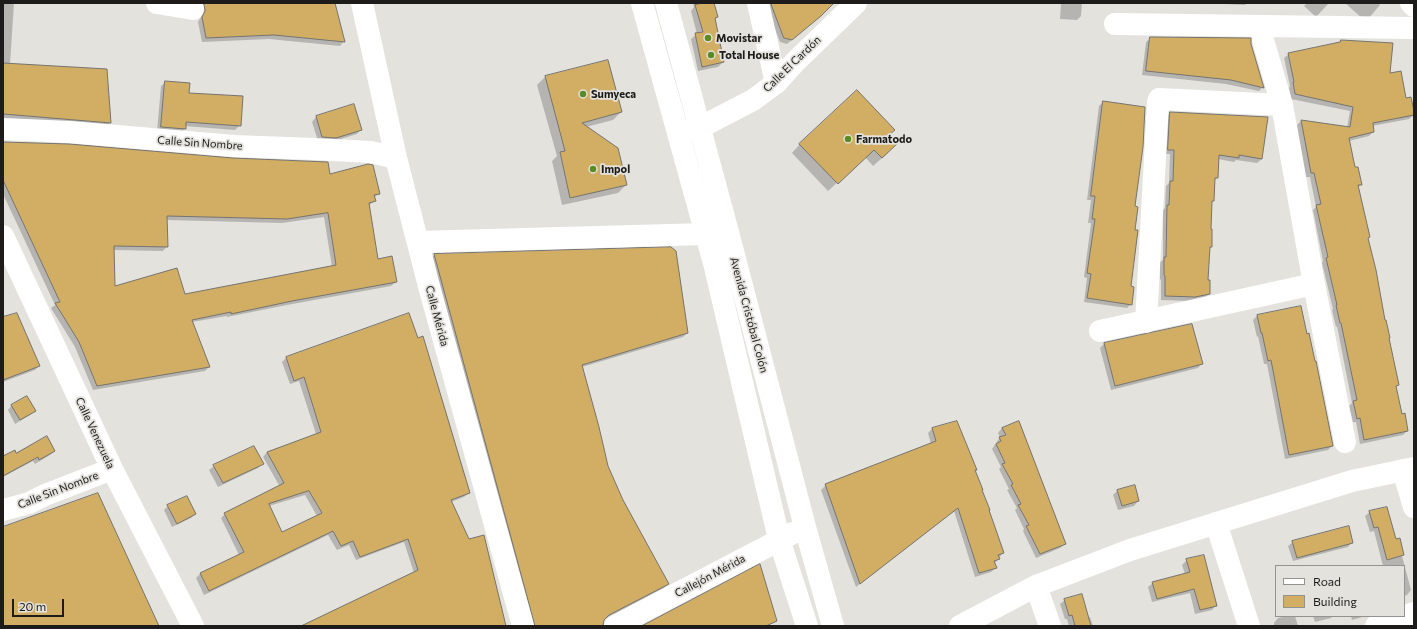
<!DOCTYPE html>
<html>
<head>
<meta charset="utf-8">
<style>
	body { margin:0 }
	#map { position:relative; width:1417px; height:629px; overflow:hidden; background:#e4e2dd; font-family:Commissioner,sans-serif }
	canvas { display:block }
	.frame { position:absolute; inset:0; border:4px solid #1d1c1a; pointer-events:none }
	.legend { position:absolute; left:1275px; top:565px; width:130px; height:52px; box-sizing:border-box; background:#e4e2dd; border:1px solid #94938f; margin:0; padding:5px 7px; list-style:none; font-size:12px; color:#1d1c1a }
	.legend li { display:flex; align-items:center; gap:8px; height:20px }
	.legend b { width:20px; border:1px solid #94938f }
	.scale { position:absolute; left:12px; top:599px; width:52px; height:18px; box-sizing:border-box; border:2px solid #1d1c1a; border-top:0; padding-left:5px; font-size:12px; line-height:14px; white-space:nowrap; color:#1d1c1a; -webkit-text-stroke:3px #e4e2dd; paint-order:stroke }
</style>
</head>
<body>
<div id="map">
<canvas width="1417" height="629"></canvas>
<div class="frame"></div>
<ul class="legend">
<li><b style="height:5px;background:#fff"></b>Road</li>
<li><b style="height:11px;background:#d1ae63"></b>Building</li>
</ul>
<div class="scale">20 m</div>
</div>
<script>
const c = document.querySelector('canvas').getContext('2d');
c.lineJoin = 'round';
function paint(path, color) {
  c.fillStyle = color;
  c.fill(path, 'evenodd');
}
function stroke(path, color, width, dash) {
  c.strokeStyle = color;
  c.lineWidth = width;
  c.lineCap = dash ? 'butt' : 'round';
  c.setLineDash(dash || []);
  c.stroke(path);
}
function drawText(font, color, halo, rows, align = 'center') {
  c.font = font + ' Commissioner,sans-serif';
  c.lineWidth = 3.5;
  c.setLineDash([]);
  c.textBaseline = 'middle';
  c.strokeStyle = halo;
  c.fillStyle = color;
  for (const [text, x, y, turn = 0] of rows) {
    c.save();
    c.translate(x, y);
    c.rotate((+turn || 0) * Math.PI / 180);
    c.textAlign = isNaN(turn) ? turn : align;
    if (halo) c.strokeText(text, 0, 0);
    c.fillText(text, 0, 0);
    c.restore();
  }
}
paint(new Path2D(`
	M3 3H14L10 64 110 123 104 128 3 120Z
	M196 3H334L344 41 340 46 269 39 202 42 198 22 201 17V10Z
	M693 3H713L717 17 714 19 723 62 718 67 698 71 691 39 697 34 691 11 694 7Z
	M765 3H832L815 20 787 44 780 42Z
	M1061 3H1082L1081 16 1077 20 1060 19Z
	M1143 3H1185V4Z
	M1204 3H1247L1245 5Z
	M1307 3H1329L1316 17 1304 6Z
	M1345 3H1378L1380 5 1368 19H1363Z
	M1151 38 1250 44 1263 87 1259 91 1226 84 1142 75 1146 42Z
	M1341 41 1389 75 1406 99 1414 115 1409 119 1372 126 1373 132 1369 136 1349 141 1354 169 1361 184 1358 188 1367 239 1398 385 1395 387 1401 415 1407 431 1403 435 1360 444 1356 422H1353L1349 406 1352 403 1337 326 1336 327 1332 310 1333 309 1322 263 1323 261 1313 210 1316 207 1310 177H1306L1297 125 1301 121 1347 128 1350 111 1291 99 1289 88 1290 86 1284 58 1289 54 1338 43Z
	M607 61 621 112 613 120 586 127 626 185 618 193 562 205 552 161 557 156 537 85 545 77Z
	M166 82 188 93 240 125 235 130 185 126V129L180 133 157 131 161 86Z
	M1103 102 1134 207V231L1130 287 1131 304 1127 308 1084 302 1087 278 1084 277 1091 223H1088L1091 200H1087L1099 106Z
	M353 105 361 129 357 134 331 142 318 141 312 122 316 117Z
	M1170 113 1262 159 1257 163 1236 160 1234 162 1218 159 1217 177 1214 181 1213 201 1211 203 1210 230H1211V247L1208 249 1207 281 1209 294 1204 298 1190 301 1161 300V280L1160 279V262L1163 260V210L1165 208 1166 186 1169 183 1170 154H1164L1166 117Z
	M888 135V153L873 166 865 157 828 191 792 153 800 144Z
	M3 143 329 175 379 193 374 198 375 201 368 206 377 260 396 282 391 286 287 305 227 317V316L192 322 209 367 205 371 93 390 75 347 51 308 55 305 3 194ZM324 217 332 267 184 295 115 287 113 250 163 251 167 246 166 220 282 223Z
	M671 248 687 333 683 337 582 367 607 467 622 500 668 583 664 588 592 626H531L430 259 434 255Z
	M3 314 39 366 35 370 3 382Z
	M1257 316 1332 446 1328 450 1285 459 1267 364H1264L1258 336 1257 337 1253 320Z
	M1192 325 1202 363 1198 368 1111 390 1100 348 1104 344Z
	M286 358 469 492 464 497 451 502 505 626H304L414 573 404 542 356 560 349 545 337 550 328 535 204 595 196 578 200 574 239 555 221 518 225 514 280 487 263 457 267 452 316 434 299 381 290 384 282 362ZM305 495 317 516 282 533 269 506Z
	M12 405 35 411 30 415 15 424 8 410Z
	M1018 422 1065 544 1060 548 1036 558 1023 531 1024 529 1015 510 1017 508 1007 490 1009 489 999 469 1001 467 992 449 1000 437 998 433 1002 428Z
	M932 429 974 470 1003 553 994 564 996 568 991 572 975 577 954 511 856 587 821 490 826 485 931 444 928 433Z
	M54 451 50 455 35 464 33 461 3 477V457L16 454Z
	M262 464 258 468 218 487 209 470 214 466Z
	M1118 490 1138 501 1134 506 1118 510 1113 495Z
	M168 506 195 514 191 518 172 527 164 510Z
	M1370 512 1395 540 1403 555 1402 556 1411 590 1407 595 1404 596V566H1383L1374 531 1370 532 1365 516Z
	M1293 542H1352L1348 547 1293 561 1288 546Z
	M1187 560 1216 605 1212 610 1195 614 1190 593 1152 602 1148 587 1153 583 1185 574 1182 565Z
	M1065 600 1088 618 1090 617 1093 626H1069L1067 619H1065L1060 604Z
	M1287 616H1295L1298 626H1274V623L1278 618Z
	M1313 616H1333L1331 618 1315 622Z
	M1351 616H1366L1352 620Z`), '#0003');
const building = new Path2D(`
	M204 3H335L345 42 274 35 206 38 202 17 205 11Z
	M703 3H714L718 17 715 18 724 62 702 67 695 33 703 32 695 5Z
	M771 3H834L821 16 792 40 784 38Z
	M1150 37 1251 38V44L1264 88 1231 80 1146 71Z
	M1341 40 1393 43 1390 73 1401 71 1406 98 1411 97 1414 111V115L1373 123 1374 132 1349 138 1355 167H1358L1362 185H1358L1370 237 1368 238 1376 270 1385 320H1386L1390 338H1389L1399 385 1396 386 1402 414 1405 413 1408 431 1364 440 1360 418 1357 419 1353 401 1357 400 1341 323H1340L1336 305H1337L1326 258 1328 257 1316 205 1321 204 1314 173H1311L1301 120 1350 127 1353 107 1295 94 1293 82H1294L1288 53 1340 42Z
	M608 60 622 112 582 123 618 148 627 185 570 198 560 152 565 151 545 76Z
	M3 63 107 69 111 123 3 114Z
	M165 81 190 83 189 93 243 96 241 126 186 122V129L161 127Z
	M857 90 895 130 889 135 897 144 882 158 874 150 838 184 799 144Z
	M1103 101 1145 107 1143 147 1135 206 1138 207 1135 230H1138L1131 286 1134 287 1132 305 1087 298 1091 274 1087 273 1095 219H1092L1095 196H1091Z
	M354 104 362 130 336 138 322 137 316 116Z
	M1170 112 1268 117 1262 159 1239 155V158L1219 155 1218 178H1215L1214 201H1212L1211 229H1212V247H1210L1208 280H1210V294L1195 297 1165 296V276L1164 275V257H1166L1167 205H1169L1170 181H1173L1174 150H1168Z
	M3 142 69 144 233 158 328 162 330 174 368 164 373 165 380 194 374 195 376 201 369 203 378 259 392 256 397 282 292 301 231 314V312L192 320 210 367 97 386 79 342 55 303 60 302 3 180ZM328 213 336 265 185 294 177 268 115 286 114 246 168 247 167 216 287 219Z
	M671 247 676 251 688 333 582 365 599 427 608 466 623 500 669 584 609 615 604 620 603 626H535L434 254Z
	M1301 306 1307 334 1309 333 1315 361H1316L1333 446 1289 455 1271 360 1268 361 1262 333H1261L1257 315Z
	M17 313 40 366 3 380V317Z
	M409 313 418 338 423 336 470 493 451 500 469 539 484 535 506 626H301L418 570 408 539 360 557 353 541 341 546 333 531 209 591 200 573 244 552 224 513 284 483 267 452 321 432 304 377 294 381 286 357ZM309 491 322 513 282 532 269 504Z
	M1192 324 1203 364 1115 386 1104 343Z
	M27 396 36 411 20 420 11 405Z
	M957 421 977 470H975L983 490H982L990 510H989L1004 553 998 555 1000 559 994 561 997 568 979 573 958 508 860 584 825 484 936 441 932 428Z
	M1019 421 1066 544 1040 554 1026 526 1029 525 1018 505 1021 504 1011 485 1013 484 1002 464 1005 463 996 444 1001 441 999 437 1006 435 1002 428Z
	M47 436 55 451 39 460 38 457 3 476V456L15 450 16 453Z
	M254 446 264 464 223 483 213 465Z
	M1135 485 1139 501 1122 506 1117 490Z
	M98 493 159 626H3V527Z
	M187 496 196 514 177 524 167 505Z
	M1387 507 1396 539 1400 538 1404 555 1387 560 1378 527 1374 528 1369 511Z
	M1349 526 1353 543 1297 558 1292 541Z
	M1204 555 1217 606 1200 610 1194 589 1157 599 1152 582 1190 572 1186 559Z
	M760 564 777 621 766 626H642Z
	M1082 594 1091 626H1075L1072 615 1069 616 1064 599Z`);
paint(building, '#d1ae63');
stroke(building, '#75736f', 1);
stroke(new Path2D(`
	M157 3 193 9
	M362 3 396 158 430 290 523 626
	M642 3 714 263 779 539 807 626
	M666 3 728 232 805 527 833 626
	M758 3 776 83
	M1411 3 1414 6
	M1115 24 1414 28
	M1263 40 1282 105 1314 284 1345 442
	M3 129 70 132 234 146 314 149 371 152 396 158
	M685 132 699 128 753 100 776 83 795 62 856 3
	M3 236 112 469 193 626
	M418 242 706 234
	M1146 322 1158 103 1159 99 1282 105
	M1100 331 1314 284
	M1403 470 1414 507
	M3 510 29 503 45 495 112 469
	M1216 523 1249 626
	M1036 586 1050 626
	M615 626 793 533
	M960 626 1036 586 1130 550 1352 481 1414 468
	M1376 626 1414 613`), '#fff', 22);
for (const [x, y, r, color] of [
	[708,38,4,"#5a8c23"],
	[711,55,4,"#5a8c23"],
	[583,94,4,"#5a8c23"],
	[848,139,4,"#5a8c23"],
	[593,169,4,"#5a8c23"]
]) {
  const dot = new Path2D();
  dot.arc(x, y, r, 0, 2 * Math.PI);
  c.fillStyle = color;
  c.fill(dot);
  stroke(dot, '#e4e2dd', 1.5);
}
drawText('bold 11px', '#1d1c1a', '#e4e2dd', [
	["Movistar",716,38],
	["Total House",719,55],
	["Sumyeca",591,94],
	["Farmatodo",856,139],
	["Impol",601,169]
], 'left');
drawText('11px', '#1d1c1a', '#e4e2dd', [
	["Calle El Cardón",792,64,-44],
	["Calle Sin Nombre",200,143,4],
	["Avenida Cristóbal Colón",749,315,75],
	["Calle Mérida",437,316,75],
	["Calle Venezuela",95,433,65],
	["Calle Sin Nombre",58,490,-21],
	["Callejón Mérida",710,576,-28]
]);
</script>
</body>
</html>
